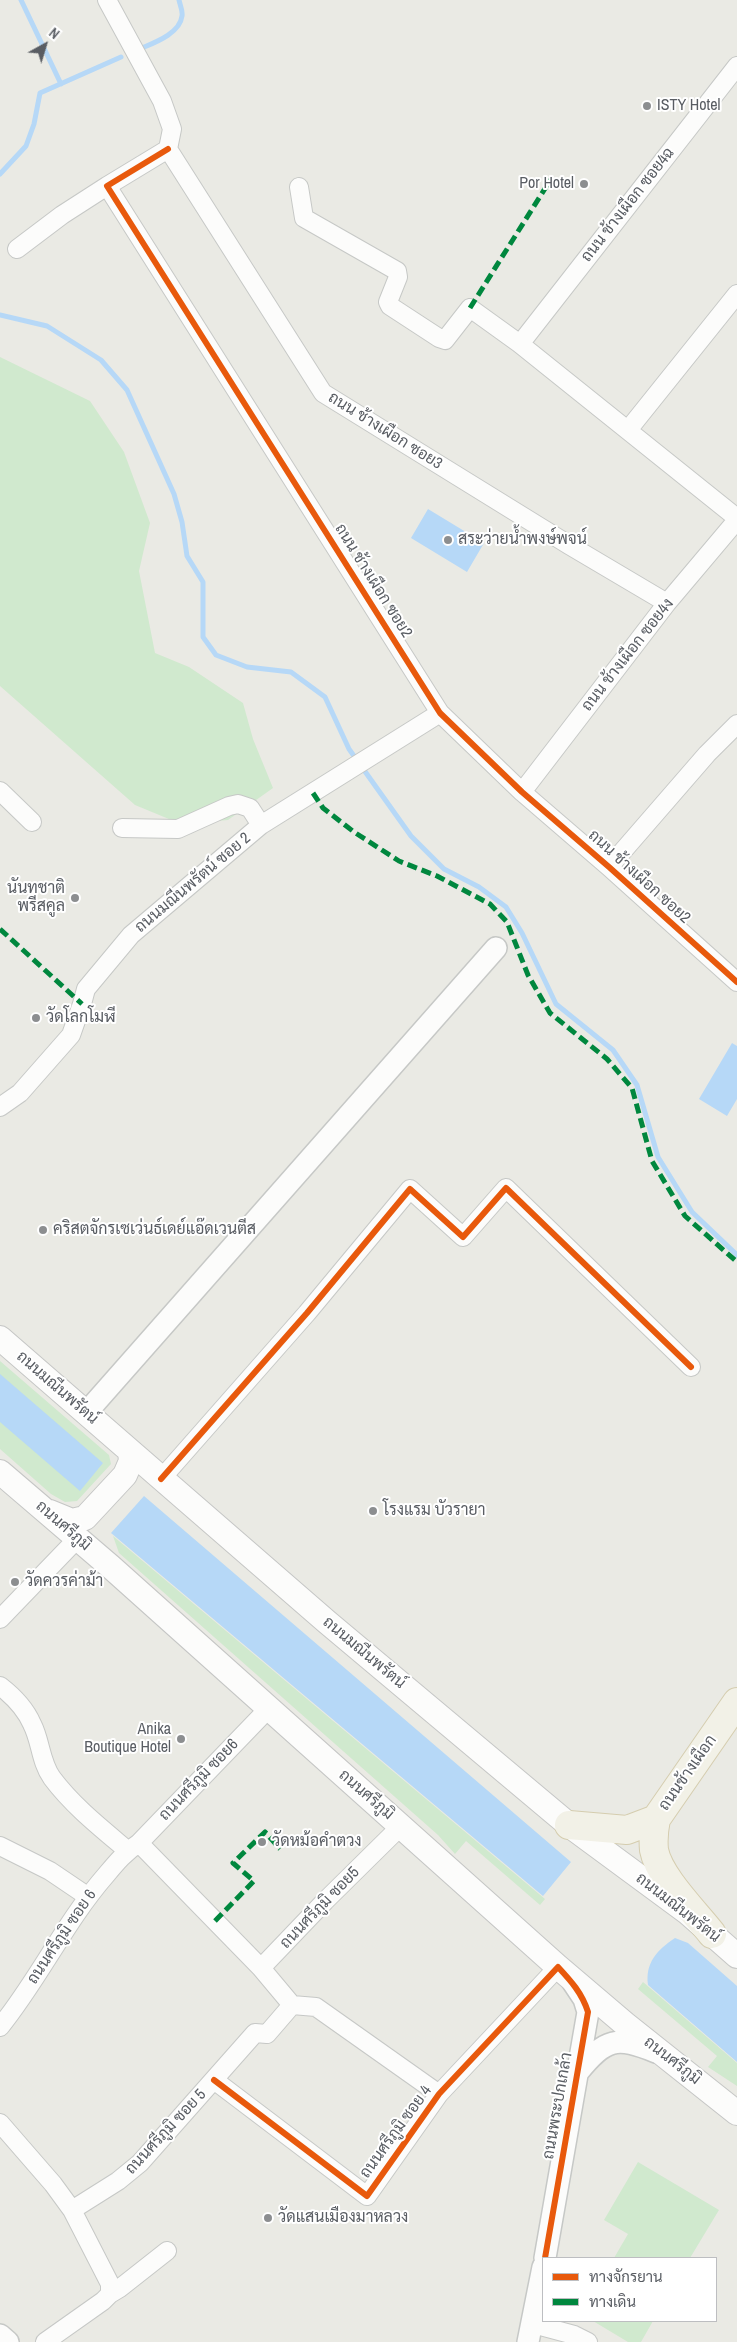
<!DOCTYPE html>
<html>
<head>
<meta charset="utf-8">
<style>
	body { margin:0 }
	#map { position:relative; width:737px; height:2342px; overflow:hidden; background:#eaeae4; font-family:"Archivo Narrow",Sarabun,sans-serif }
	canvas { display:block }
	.legend { position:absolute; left:542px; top:2257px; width:175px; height:65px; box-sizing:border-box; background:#fff; border:1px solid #bdbec1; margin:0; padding:6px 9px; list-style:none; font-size:15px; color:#595d63 }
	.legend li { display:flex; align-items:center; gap:10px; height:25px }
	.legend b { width:25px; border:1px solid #bdbec1 }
	.north { position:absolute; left:20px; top:20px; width:50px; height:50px; -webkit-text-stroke:4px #fff; paint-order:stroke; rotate:39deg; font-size:14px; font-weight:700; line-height:20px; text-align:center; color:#595d63 }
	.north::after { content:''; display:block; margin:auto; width:18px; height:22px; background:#595d63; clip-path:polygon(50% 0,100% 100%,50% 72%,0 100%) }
</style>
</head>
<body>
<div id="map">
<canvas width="737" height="2342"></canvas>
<ul class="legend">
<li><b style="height:6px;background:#e8590c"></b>ทางจักรยาน</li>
<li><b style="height:6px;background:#00873e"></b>ทางเดิน</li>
</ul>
<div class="north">N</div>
</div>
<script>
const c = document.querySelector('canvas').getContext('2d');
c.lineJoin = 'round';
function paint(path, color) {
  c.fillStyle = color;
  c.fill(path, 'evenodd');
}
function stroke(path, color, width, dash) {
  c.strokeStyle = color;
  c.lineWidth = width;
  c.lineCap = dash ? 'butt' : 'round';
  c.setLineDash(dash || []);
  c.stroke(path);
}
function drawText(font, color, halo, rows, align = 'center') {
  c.font = font + ' "Archivo Narrow",Sarabun,sans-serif';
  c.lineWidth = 4;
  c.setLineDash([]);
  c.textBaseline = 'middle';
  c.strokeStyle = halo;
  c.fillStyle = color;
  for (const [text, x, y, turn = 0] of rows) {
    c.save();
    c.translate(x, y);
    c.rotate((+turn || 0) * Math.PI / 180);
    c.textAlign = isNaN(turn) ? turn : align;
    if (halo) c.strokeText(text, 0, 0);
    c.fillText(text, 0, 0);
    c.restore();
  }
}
paint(new Path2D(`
	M0 357 90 401 124 452 150 523 139 571 155 653 189 667 243 703 253 739 273 788 228 820 181 824 135 805 0 686Z
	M0 1361 109 1455 111 1464 77 1501 65 1502 51 1494 0 1449Z
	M113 1536 545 1899 540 1905 466 1841 455 1854 438 1835 119 1553Z
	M643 1982 737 2063V2086L708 2067 717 2056 638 1989Z
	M638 2162 719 2210 690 2258H614L628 2234 604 2220Z
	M593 2321H653L641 2342H628Z`), '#d0e9ce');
paint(new Path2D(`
	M428 509 484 543 467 572 411 538Z
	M732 1043 737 1046V1099L727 1116 699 1099Z
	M0 1374 103 1463 80 1491 0 1422Z
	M144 1496 571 1862 543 1896 111 1533Z
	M675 1938 688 1943 737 1986V2062L648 1985C645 1963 657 1950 675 1938Z`), '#b6d8f7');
stroke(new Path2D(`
	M21 0 61 84
	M142 48C156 42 180 33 182 16 183 11 180 5 179 0
	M0 174 26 146 34 124 40 93 121 57
	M0 315 47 326 101 360 127 390 174 494 182 522 187 556 203 582V637L216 655 247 667 291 672 325 697 349 749 411 836 444 869 479 887 506 907 522 933 556 1004 613 1050 637 1085 658 1157 692 1212 737 1255`), '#b6d8f7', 5);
const minor = new Path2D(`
	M107 0 162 101 172 129 168 149
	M168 149 107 186 440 713 522 792 609 867 737 982
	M168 149 323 393 569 545 667 603
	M299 187 304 218 397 271 398 277 388 302 390 306 439 338 445 340 470 308 520 344 737 518
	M17 249 62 215 107 186
	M520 344 737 66
	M628 430 737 294
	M0 791 32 822
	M522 792 667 603 737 520
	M122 828 178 829 229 806 238 804 250 808 261 825
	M609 867 707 754 737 724
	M0 1107 20 1093 71 1035 82 1004 86 989 131 935 261 825 440 713
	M161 1479 307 1313 410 1189 463 1237 506 1188 691 1367
	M0 1619 77 1539
	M0 1686C13 1696 25 1708 32 1724 41 1741 40 1761 52 1778 73 1806 101 1828 127 1850
	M139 1843 261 1968 292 2005 316 2007 439 2094
	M0 1846 50 1871 87 1896
	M261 1968 325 1901 401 1826
	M0 2027C39 1979 65 1922 106 1875 116 1863 125 1852 139 1843L269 1708
	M214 2080 367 2196 439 2094 558 1967
	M0 2123 53 2184 72 2210 110 2284V2294L103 2301 45 2342
	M72 2210 118 2181 140 2163 255 2033 267 2034 292 2005
	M110 2294 120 2288 167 2251
	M533 2324 574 2335 588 2342`);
const tertiary = new Path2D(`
	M86 1413 496 948
	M578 2072C606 2038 616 2036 656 2052
	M545 2258 588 2012 584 1999 572 1981
	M0 2335 8 2342
	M528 2342 543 2267`);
const secondary = new Path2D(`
	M0 1338 327 1622 569 1825 687 1912 737 1956
	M0 1472 111 1567 558 1967 625 2024 737 2113
	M50 1512 72 1521 85 1518 125 1475 131 1461 130 1451`);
const primary = new Path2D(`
	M569 1825 627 1830 656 1819
	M712 1934C695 1912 659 1877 654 1850 653 1840 654 1829 656 1819L737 1702`);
stroke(minor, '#c6c8c6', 20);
stroke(tertiary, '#c6c8c6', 24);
stroke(secondary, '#c5c6c5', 26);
stroke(primary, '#d5cdaf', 30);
stroke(minor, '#fcfcfb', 18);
stroke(tertiary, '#fcfcfb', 21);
stroke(secondary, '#fcfcfb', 24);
stroke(primary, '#f2f1e7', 28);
stroke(new Path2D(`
	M470 308 551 179
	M313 793 323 808 354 832 399 861 437 876 490 904 507 922 528 975 550 1013 607 1059 632 1088 652 1161 685 1216 737 1262
	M0 929 82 1004
	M215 1921 254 1881 233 1863 265 1832 280 1849`), '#00873e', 5, [10, 5]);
stroke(new Path2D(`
	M168 149 107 186 440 713 522 792 609 867 737 982
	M161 1479 307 1313 410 1189 463 1237 506 1188 691 1367
	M214 2080 367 2196 439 2094 558 1967C571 1981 582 1993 588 2012L545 2258`), '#e8590c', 6);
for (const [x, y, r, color] of [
	[647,106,5,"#8c8e90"],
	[584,184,5,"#8c8e90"],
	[448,540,5,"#8c8e90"],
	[75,898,5,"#8c8e90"],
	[36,1018,5,"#8c8e90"],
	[43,1230,5,"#8c8e90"],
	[373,1511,5,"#8c8e90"],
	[15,1582,5,"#8c8e90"],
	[181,1739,5,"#8c8e90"],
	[262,1842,5,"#8c8e90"],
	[268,2218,5,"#8c8e90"]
]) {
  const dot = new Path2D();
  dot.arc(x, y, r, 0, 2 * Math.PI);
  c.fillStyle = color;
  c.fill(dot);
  stroke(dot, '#fff', 2);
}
drawText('16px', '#595d63', '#fff', [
	["ISTY Hotel",657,106],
	["Por Hotel",574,184,"right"],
	["สระว่ายน้ำพงษ์พจน์",458,540],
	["นันทชาติ",65,889,"right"],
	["พรีสคูล",65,907,"right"],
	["วัดโลกโมฬี",46,1018],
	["คริสตจักรเซเว่นธ์เดย์แอ๊ดเวนตีส",53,1230],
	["โรงแรม บัวรายา",383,1511],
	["วัดควรค่าม้า",25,1582],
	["Anika",171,1730,"right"],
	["Boutique Hotel",171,1748,"right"],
	["วัดหม้อคำตวง",272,1842],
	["วัดแสนเมืองมาหลวง",278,2218]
], 'left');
drawText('16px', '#595d63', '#fff', [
	["ถนน ช้างเผือก ซอย4ฉ",628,205,-52],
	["ถนน ช้างเผือก ซอย3",385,431,32],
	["ถนน ช้างเผือก ซอย2",373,581,58],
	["ถนน ช้างเผือก ซอย4ง",628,655,-52],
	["ถนน ช้างเผือก ซอย2",639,877,42],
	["ถนนมณีนพรัตน์ ซอย 2",193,883,-40],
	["ถนนมณีนพรัตน์",57,1388,41],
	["ถนนศรีภูมิ",63,1526,41],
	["ถนนมณีนพรัตน์",364,1653,40],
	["ถนนช้างเผือก",688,1773,-55],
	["ถนนศรีภูมิ ซอย6",199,1780,-46],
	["ถนนศรีภูมิ",366,1795,41],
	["ถนนศรีภูมิ ซอย5",320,1908,-46],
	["ถนนมณีนพรัตน์",678,1908,38],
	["ถนนศรีภูมิ ซอย 6",62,1937,-56],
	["ถนนศรีภูมิ",672,2061,38],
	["ถนนพระปกเกล้า",558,2106,-80],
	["ถนนศรีภูมิ ซอย 5",166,2132,-47],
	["ถนนศรีภูมิ ซอย 4",396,2132,-54]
]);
</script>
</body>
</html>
